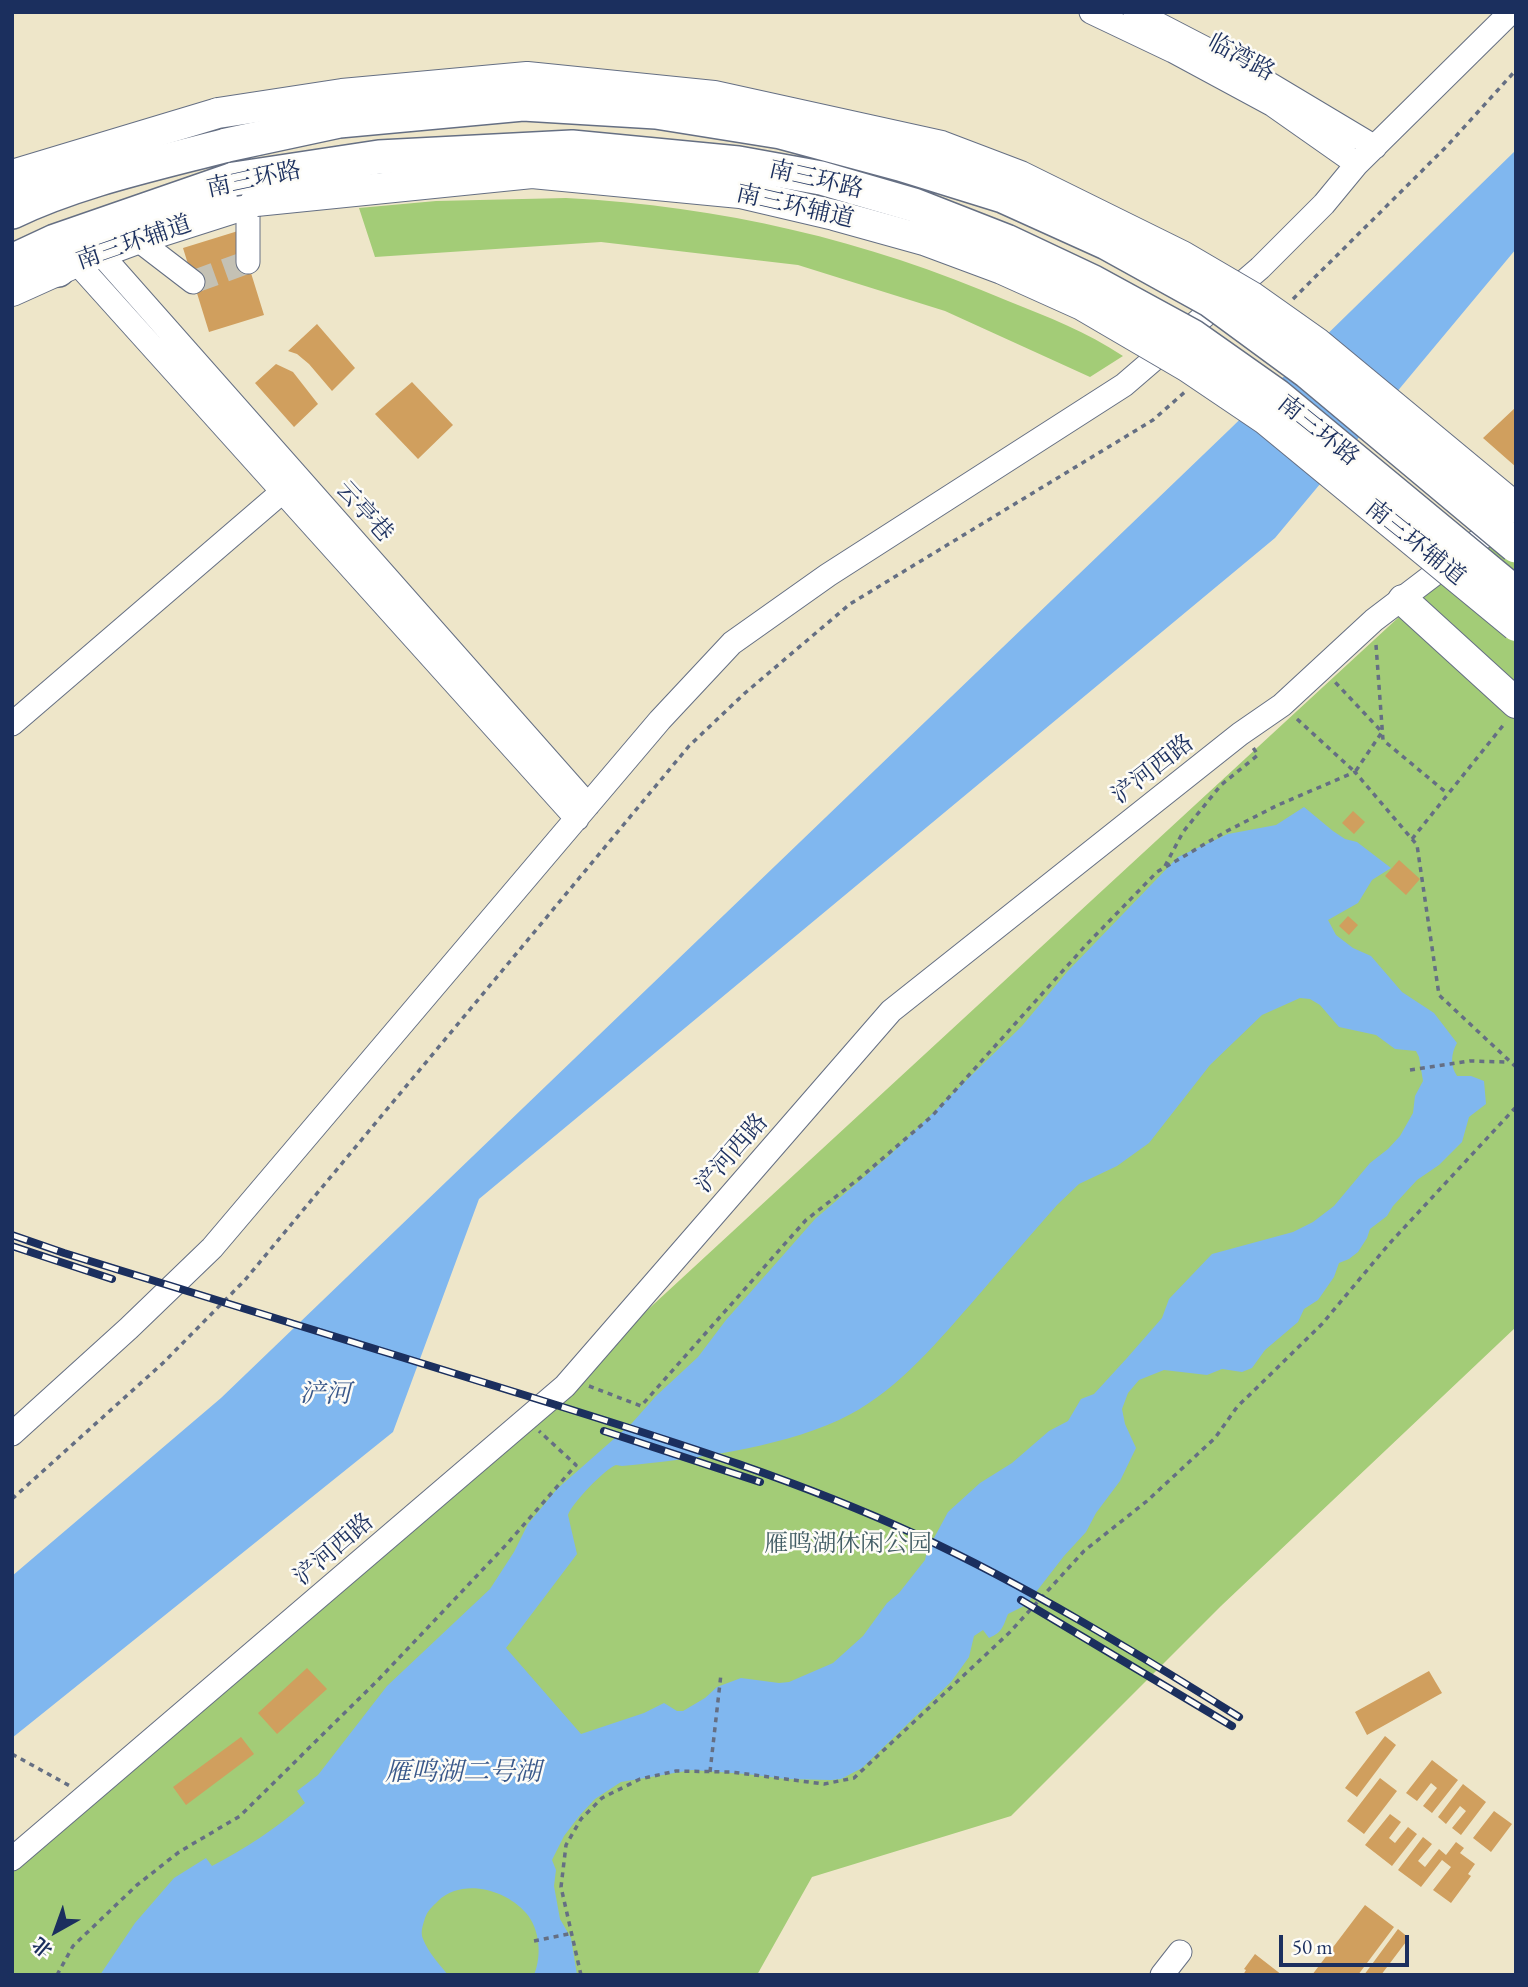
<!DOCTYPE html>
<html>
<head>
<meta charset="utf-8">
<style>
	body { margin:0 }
	#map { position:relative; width:1528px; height:1987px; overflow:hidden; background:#eee6c9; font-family:"EB Garamond","Noto Serif SC",serif }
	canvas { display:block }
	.frame { position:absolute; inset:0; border:14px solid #1b2f5e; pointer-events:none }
	.north { position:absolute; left:21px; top:1896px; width:70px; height:70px; -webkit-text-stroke:5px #fdfcf7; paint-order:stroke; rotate:220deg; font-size:19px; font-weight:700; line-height:28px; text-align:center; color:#1b2f5e }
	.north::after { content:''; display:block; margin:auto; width:24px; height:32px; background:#1b2f5e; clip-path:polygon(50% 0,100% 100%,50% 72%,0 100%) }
	.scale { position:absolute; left:1279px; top:1935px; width:130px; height:32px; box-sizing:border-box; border:4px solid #1b2f5e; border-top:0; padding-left:9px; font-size:21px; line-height:24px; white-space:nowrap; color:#1b2f5e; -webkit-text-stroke:5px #fdfcf7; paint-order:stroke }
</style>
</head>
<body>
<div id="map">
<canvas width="1528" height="1987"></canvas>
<div class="frame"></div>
<div class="north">北</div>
<div class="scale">50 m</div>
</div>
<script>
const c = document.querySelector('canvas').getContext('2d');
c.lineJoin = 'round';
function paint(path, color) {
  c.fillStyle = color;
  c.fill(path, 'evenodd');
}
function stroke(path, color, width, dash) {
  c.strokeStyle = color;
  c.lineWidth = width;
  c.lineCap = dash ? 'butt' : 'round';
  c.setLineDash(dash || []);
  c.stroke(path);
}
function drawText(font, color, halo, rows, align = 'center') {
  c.font = font + ' "EB Garamond","Noto Serif SC",serif';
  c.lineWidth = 5;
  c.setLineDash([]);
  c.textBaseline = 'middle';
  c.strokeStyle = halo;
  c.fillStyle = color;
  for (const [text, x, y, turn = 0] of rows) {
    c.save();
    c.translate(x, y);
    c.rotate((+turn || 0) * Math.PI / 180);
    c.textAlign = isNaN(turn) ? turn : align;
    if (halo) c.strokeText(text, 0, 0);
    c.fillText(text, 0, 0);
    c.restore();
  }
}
paint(new Path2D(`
	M566 198C721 206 866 240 1008 301 1048 317 1087 332 1123 356L1090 377 945 311 798 265 601 242 375 257 359 208 436 201Z
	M1516 509V1327L1221 1606 1011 1816 812 1877 757 1975H12V1864L565 1386Z`), '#a3cc77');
paint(new Path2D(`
	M1516 150V249L1275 538 479 1199 393 1432 12 1738V1576L221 1398 1229 430Z
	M1304 807 1333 831 1345 839 1357 842 1391 868 1372 880 1358 903 1328 920 1336 935 1353 948 1371 956 1402 992 1434 1013 1457 1043C1451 1053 1450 1066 1457 1076H1471L1484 1081 1486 1104 1469 1117 1462 1142 1439 1165 1417 1180 1393 1206 1387 1216 1370 1229 1367 1238 1358 1252 1349 1259 1339 1263 1334 1277 1318 1300 1304 1309 1298 1322 1265 1350 1252 1368 1242 1372 1222 1369 1207 1375 1164 1370 1139 1380 1128 1393 1122 1409 1125 1424 1136 1448 1120 1481 1096 1513 1086 1532 1064 1556 1026 1605 1008 1614C1003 1626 1003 1632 989 1638L983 1630 974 1636 969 1657 951 1682 862 1768 841 1779 831 1780 786 1779 746 1774 692 1770 621 1782 595 1799 580 1815 564 1836 552 1860 556 1870 554 1886 560 1919 571 1938 577 1975H534C542 1956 540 1929 526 1913 505 1889 462 1878 438 1901 432 1907 428 1910 425 1918 423 1925 420 1932 423 1939 428 1952 439 1964 448 1975H100L135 1923 174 1878 206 1858 212 1866C246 1848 276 1829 305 1803L297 1791 318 1775 387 1686 490 1589 514 1552 528 1524 557 1489 632 1423 656 1396 698 1357 726 1320 815 1219 890 1155 1022 1026 1067 972 1178 857 1228 834 1276 825ZM1300 998 1310 999 1320 1005 1339 1027 1376 1035 1395 1049 1416 1051 1419 1057 1423 1081 1415 1096 1413 1113 1400 1136 1388 1149 1370 1163 1334 1206 1313 1222 1293 1232 1212 1254 1169 1299 1162 1318 1127 1358 1094 1394 1081 1399 1068 1421 1049 1431 1012 1463 980 1483 948 1512 927 1551 925 1560 899 1593 887 1603 863 1636 833 1663 789 1682 779 1683 741 1678 717 1687 705 1698 683 1711H677L664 1703 644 1713 581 1734 506 1648 577 1554 568 1515C572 1503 605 1469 616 1465L622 1466C692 1459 775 1449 839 1420 893 1395 932 1348 970 1305 999 1271 1028 1238 1057 1205L1079 1184 1117 1166 1149 1143 1210 1065 1262 1015Z`), '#80b7ef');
paint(new Path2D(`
	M238 231 264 315 209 332 183 248Z
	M317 324 355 368 332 391 309 364 297 354 288 351Z
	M276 364 293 372 318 404 294 427 255 383Z
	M412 382 453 425 418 459 375 414Z
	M1516 407V467L1483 438Z
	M1353 811 1365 822 1354 834 1342 823Z
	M1399 860 1420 879 1406 895 1385 876Z
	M1348 916 1358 925 1349 935 1339 926Z
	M307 1668 327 1689 277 1734 258 1713Z
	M1429 1671 1442 1693 1367 1735 1355 1712Z
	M1385 1736 1396 1745 1357 1797 1345 1788Z
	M241 1737 254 1754 186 1805 173 1787Z
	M1432 1760 1458 1780 1432 1813 1423 1806 1437 1788 1431 1783 1417 1801 1406 1793Z
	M1380 1778 1397 1791 1364 1834 1347 1821Z
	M1463 1784 1486 1802 1461 1835 1452 1828 1466 1811 1460 1806 1446 1824 1438 1817Z
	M1494 1811 1512 1824 1491 1852 1473 1838Z
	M1390 1814 1401 1822 1389 1838 1395 1843 1408 1827 1417 1834 1392 1866 1365 1845Z
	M1423 1837 1432 1844 1418 1861 1425 1867 1439 1849 1446 1855 1456 1842 1464 1848 1460 1853 1475 1864 1468 1874 1471 1876 1451 1903 1433 1890 1451 1867 1442 1860 1421 1887 1398 1870Z
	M1365 1905 1394 1927 1358 1975H1312Z
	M1398 1929 1409 1938 1381 1975H1364Z
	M1255 1954 1282 1975H1243L1246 1970 1244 1969Z`), '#d09f5e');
stroke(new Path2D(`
	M193 282 248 262`), '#c4c1b4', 23, [23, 11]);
const minor = new Path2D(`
	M1091 12 1173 51 1273 105 1357 164
	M1135 12 1243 68 1375 147
	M137 239 193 282
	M100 253 588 805
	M76 262 577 819
	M248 262V204
	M12 724 282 492
	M12 1434 129 1328 212 1248 660 720 732 643 828 575 1124 385 1260 268 1324 204 1357 164 1511 12
	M12 1859 565 1386 891 1011 1240 734 1282 705 1374 620 1504 521
	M1162 1975 1180 1952`);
const major = new Path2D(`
	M12 175 218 113
	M12 291 83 259 137 239 256 201
	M1403 600 1516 703`);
const highway = new Path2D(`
	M12 182 70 178
	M12 212C79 180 155 164 227 145
	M12 261 55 241 234 179
	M12 273 58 270`);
stroke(minor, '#656f83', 25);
stroke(major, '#656f83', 32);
stroke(highway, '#656f83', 36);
stroke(new Path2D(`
	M1293 299 1447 146 1516 70
	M1376 645 1383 740 1448 794
	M1297 719 1355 772 1382 732 1335 682
	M1412 839 1505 723
	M1165 866 1183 832 1221 785 1258 755 1252 746
	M1410 1070 1470 1061 1508 1062
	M589 1386 641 1406 806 1220 861 1177 932 1116 1087 944 1157 872 1227 831 1278 805 1355 772 1417 845 1439 995 1516 1067
	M12 1499 163 1363 245 1280 689 746 745 693 850 604 1153 420 1186 391
	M12 1754 70 1786
	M710 1772 721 1674
	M534 1941 573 1933
	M57 1975 73 1946 137 1885 179 1852 240 1816 379 1679 506 1545 576 1465 539 1431
	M581 1975 561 1887 566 1845 581 1819 602 1798 640 1779 676 1771 731 1772 824 1784 854 1778 1010 1632 1084 1551 1147 1501 1215 1438 1237 1407 1322 1324 1389 1244 1516 1107`), '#656f83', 3.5, [5, 5]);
stroke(minor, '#fff', 23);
stroke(major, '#fff', 30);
stroke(highway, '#fff', 33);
const rail = new Path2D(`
	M12 1235 64 1253C216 1300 369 1347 521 1394 655 1436 789 1476 917 1535 1029 1587 1135 1652 1239 1717
	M12 1246 112 1279
	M604 1431 760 1482
	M1021 1600 1232 1726`);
stroke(rail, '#1b2f5e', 8);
stroke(rail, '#fdfcf7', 5, [16]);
const majorBridge = new Path2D(`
	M218 113 342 94 527 77 714 96 941 146 1020 176 1182 256 1252 297 1317 343 1516 508
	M256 201 532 173 740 193 834 215 924 240 1002 269 1082 305 1188 367 1265 419 1516 626`);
const highwayBridge = new Path2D(`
	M227 145 339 121 523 104 656 112 781 132 900 164 1003 196 1107 243 1210 300 1308 372 1516 546
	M234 179 379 157 572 147 738 163 821 178 914 205 1006 241 1093 282 1192 336 1277 396 1516 594`);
stroke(majorBridge, '#656f83', 32, []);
stroke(highwayBridge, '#656f83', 36, []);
stroke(majorBridge, '#fff', 30);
stroke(highwayBridge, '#fff', 33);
drawText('24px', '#1b2f5e', '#fdfcf7', [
	["临湾路",1241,58,28],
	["南三环路",254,180,-12],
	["南三环路",816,180,13],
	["南三环辅道",795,207,13],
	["南三环辅道",134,243,-19],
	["南三环路",1318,431,39],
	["云亭巷",364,512,48],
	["南三环辅道",1415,543,39],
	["浐河西路",1153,770,-38],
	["浐河西路",732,1154,-49],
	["浐河西路",334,1550,-41]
]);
drawText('24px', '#445e66', '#fdfcf7', [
	["雁鸣湖休闲公园",848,1544]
]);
drawText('italic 26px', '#39588a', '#fdfcf7', [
	["浐河",325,1395],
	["雁鸣湖二号湖",463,1773]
]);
</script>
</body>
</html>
